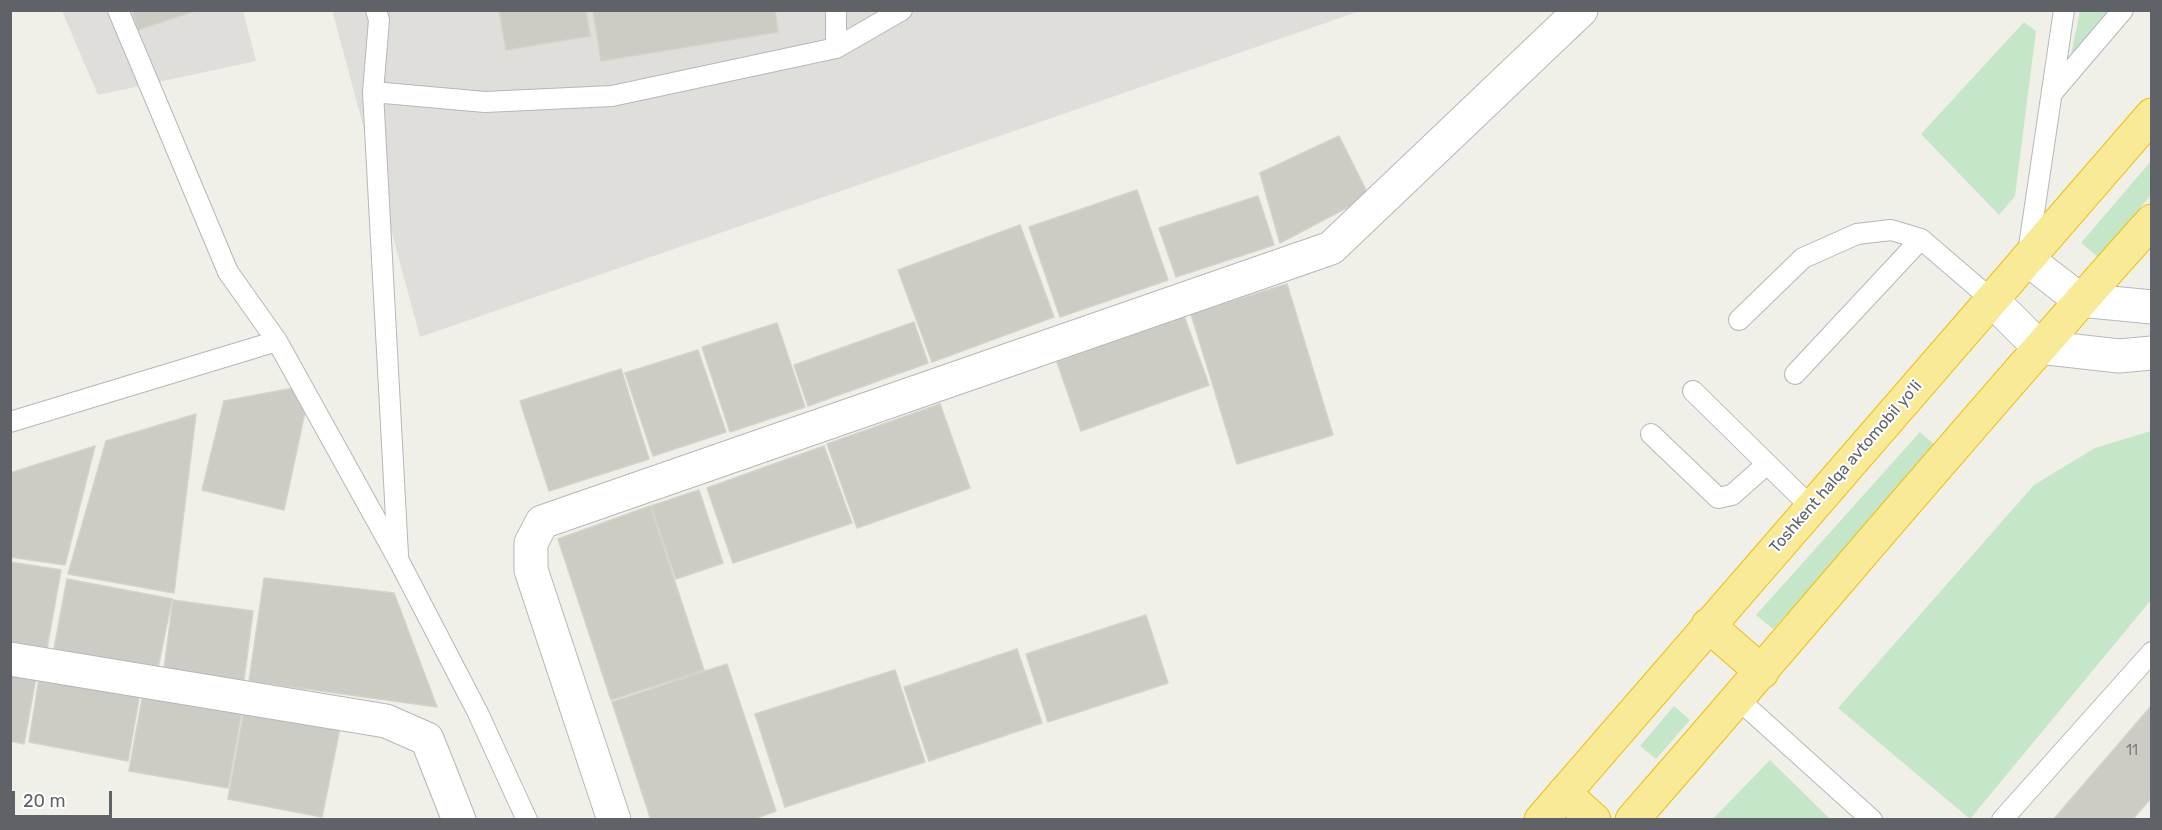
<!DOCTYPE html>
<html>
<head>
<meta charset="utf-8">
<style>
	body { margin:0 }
	#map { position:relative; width:2162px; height:830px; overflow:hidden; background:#f0efe8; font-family:Rubik,sans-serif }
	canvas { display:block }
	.frame { position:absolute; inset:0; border:12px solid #5f6267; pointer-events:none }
	.scale { position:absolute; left:12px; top:791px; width:100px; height:27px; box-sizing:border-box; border:3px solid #5f6267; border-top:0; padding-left:8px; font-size:18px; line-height:21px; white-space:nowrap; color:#5f6267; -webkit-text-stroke:4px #fff; paint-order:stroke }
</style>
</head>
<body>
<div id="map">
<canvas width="2162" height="830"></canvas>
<div class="frame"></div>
<div class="scale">20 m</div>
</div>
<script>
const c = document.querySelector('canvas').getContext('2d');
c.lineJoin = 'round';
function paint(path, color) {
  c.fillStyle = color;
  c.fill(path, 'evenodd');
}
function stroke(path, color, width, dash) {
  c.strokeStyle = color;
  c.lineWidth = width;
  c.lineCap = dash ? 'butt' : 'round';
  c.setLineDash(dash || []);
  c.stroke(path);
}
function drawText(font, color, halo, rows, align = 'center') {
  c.font = font + ' Rubik,sans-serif';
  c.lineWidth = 4.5;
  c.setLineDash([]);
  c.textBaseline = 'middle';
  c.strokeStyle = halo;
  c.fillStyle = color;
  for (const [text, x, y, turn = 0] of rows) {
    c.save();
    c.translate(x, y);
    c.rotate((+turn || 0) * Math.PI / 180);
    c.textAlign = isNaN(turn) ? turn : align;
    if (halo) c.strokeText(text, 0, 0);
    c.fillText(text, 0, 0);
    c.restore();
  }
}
paint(new Path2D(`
	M332 10 1360 11 420 337Z
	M62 11H243L256 61 98 95Z`), '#dfdeda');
paint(new Path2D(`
	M2080 11H2111L2070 59Z
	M2024 22 2036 31 2015 196 1999 215 1921 134Z
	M2151 161V195L2098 257 2081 243Z
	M2151 431V600L1970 819 1838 708 2034 485 2095 448Z
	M1920 432 1937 447 1773 629 1756 615Z
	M1674 706 1690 720 1656 759 1640 746Z
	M1770 760 1830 819H1713Z`), '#c6e6ca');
const building = new Path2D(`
	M132 10H198L138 30Z
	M499 10H586L590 36 506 50Z
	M593 10H775L778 32 601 61Z
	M1339 136 1369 196 1280 243 1260 173Z
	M1137 190 1168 280 1060 317 1029 227Z
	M1258 196 1274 245 1176 277 1159 228Z
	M1020 225 1054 317 932 362 898 270Z
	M1287 284 1333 435 1237 464 1191 314Z
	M1184 316 1209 385 1081 431 1057 362Z
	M914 322 928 363 808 406 794 365Z
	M777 323 805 407 730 432 702 347Z
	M698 350 726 432 653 456 625 373Z
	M621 369 649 459 549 491 520 401Z
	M299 387 305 412 284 510 202 490 224 401Z
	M940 404 970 488 857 528 827 444Z
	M196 414 174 593 68 574 106 441Z
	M95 446 65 565 10 557V473Z
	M824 446 852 523 733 563 707 488Z
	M699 490 723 563 676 579 651 506Z
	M650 506 704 670 611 700 558 539Z
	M10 562 61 570 47 648 10 642Z
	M264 578 394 593 437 707 249 681Z
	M67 579 172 599 158 668 54 649Z
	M173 600 253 611 244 680 164 669Z
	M1146 615 1168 683 1048 722 1026 654Z
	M1017 649 1042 723 929 761 904 687Z
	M727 664 776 811 751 820H651L612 702Z
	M10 668 37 672 24 744 10 741Z
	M895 670 925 762 785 807 755 714Z
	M40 672 141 687 128 761 29 742Z
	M144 688 243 705 228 788 129 771Z
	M245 705 341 723 322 817 228 799Z
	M2152 705V797L2132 820H2053Z`);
paint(building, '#cccbc4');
stroke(building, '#d5d2c6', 1.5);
const lane = new Path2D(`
	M118 10 228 272 277 341 399 561 478 713 527 820
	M376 10 379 20 373 92 398 555
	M836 10V48
	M373 92 485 102 612 96 836 48 902 10
	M2053 92 2123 10
	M2028 253 2064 10
	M1739 320 1803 258 1857 234 1891 230 1921 239
	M1795 374 1921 239 1992 300
	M1693 391 1811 507
	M10 422 277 341
	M1651 434 1718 498 1732 495 1767 464
	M1738 699 1872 820
	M2002 820 2152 652`);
const street = new Path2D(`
	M10 659 386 721 427 739 459 820
	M614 820 531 570V543L542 522 1331 248 1581 10`);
const secondary = new Path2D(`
	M2027 259 2080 300 2152 307
	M1992 300 2039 347 2119 356 2152 353`);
const highway = new Path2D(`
	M1708 625 1762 672
	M1564 793 1594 820
	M1541 820 2152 115
	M1632 820C1806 621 1975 418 2152 221`);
stroke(lane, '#b5b7bb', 22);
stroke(street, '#b5b7bb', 35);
stroke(secondary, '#b6b9be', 35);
stroke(highway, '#ecc00c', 35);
stroke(lane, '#fff', 20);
stroke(street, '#fff', 33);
stroke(secondary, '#fff', 33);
stroke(highway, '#f8ea97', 33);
drawText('14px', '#7a7c7e', null, [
	["11",2132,751]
]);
drawText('16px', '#5f6267', '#fff', [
	["Toshkent halqa avtomobil yo'li",1846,467,-49]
]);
</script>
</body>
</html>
